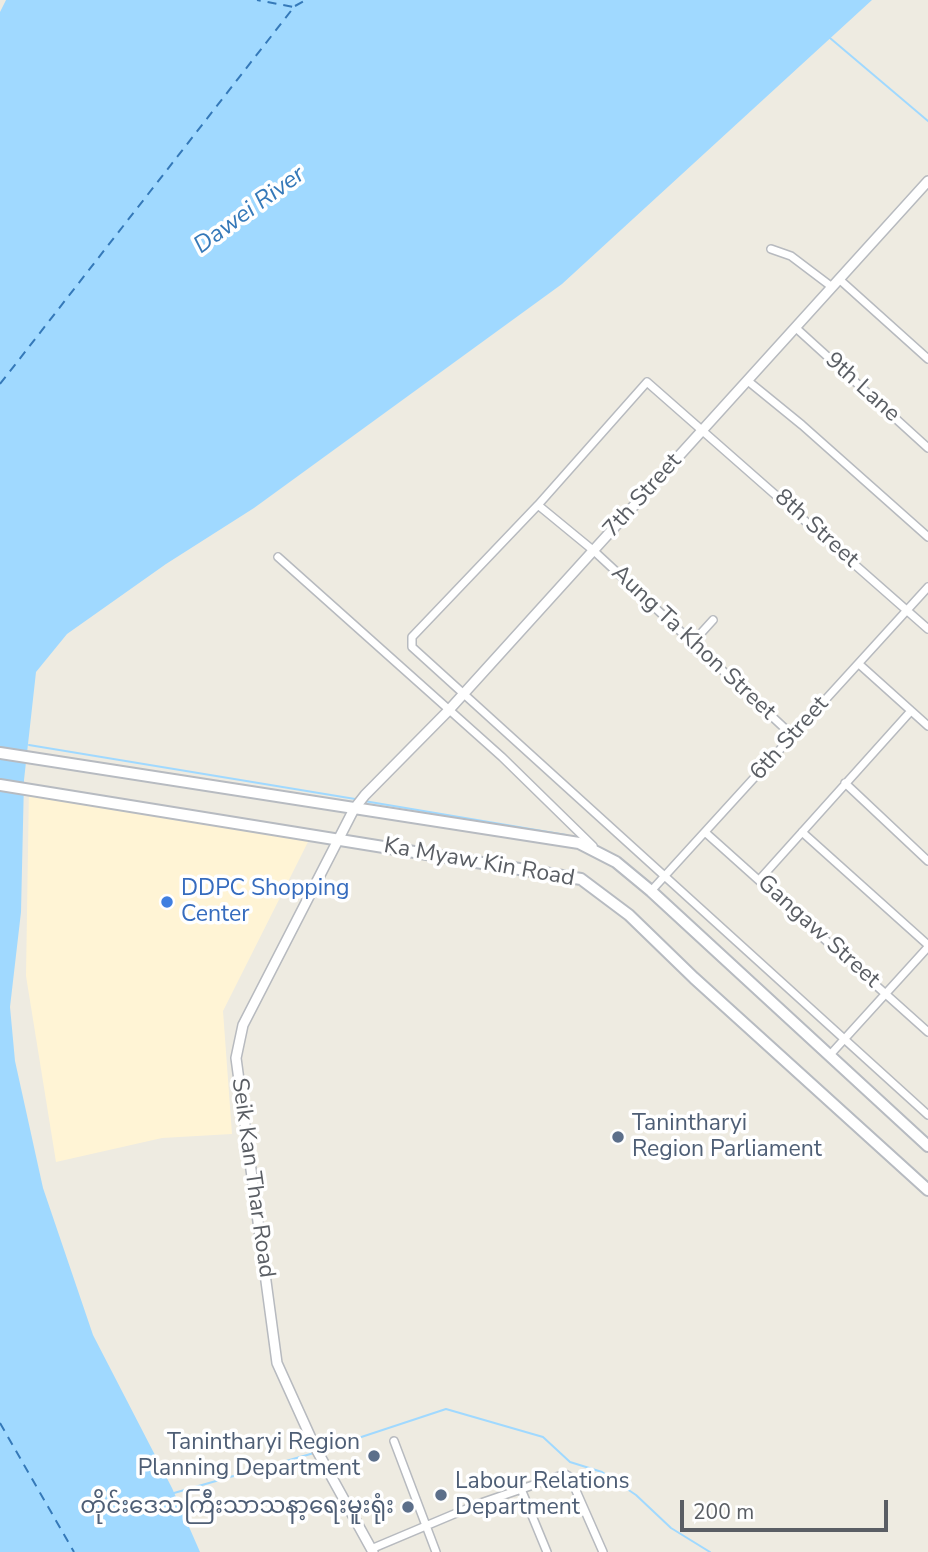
<!DOCTYPE html>
<html>
<head>
<meta charset="utf-8">
<style>
	body { margin:0 }
	#map { position:relative; width:928px; height:1552px; overflow:hidden; background:#eeebe1; font-family:"Nunito Sans",sans-serif }
	canvas { display:block }
	.scale { position:absolute; left:680px; top:1500px; width:208px; height:32px; box-sizing:border-box; border:4px solid #5a5e64; border-top:0; padding-left:9px; font-size:21px; line-height:24px; white-space:nowrap; color:#5a5e64; -webkit-text-stroke:5px #fff; paint-order:stroke }
</style>
</head>
<body>
<div id="map">
<canvas width="928" height="1552"></canvas>
<div class="scale">200 m</div>
</div>
<script>
const c = document.querySelector('canvas').getContext('2d');
c.lineJoin = 'round';
function paint(path, color) {
  c.fillStyle = color;
  c.fill(path, 'evenodd');
}
function stroke(path, color, width, dash) {
  c.strokeStyle = color;
  c.lineWidth = width;
  c.lineCap = dash ? 'butt' : 'round';
  c.setLineDash(dash || []);
  c.stroke(path);
}
function drawText(font, color, halo, rows, align = 'center') {
  c.font = font + ' "Nunito Sans","Noto Sans Myanmar",sans-serif';
  c.lineWidth = 7;
  c.setLineDash([]);
  c.textBaseline = 'middle';
  c.strokeStyle = halo;
  c.fillStyle = color;
  for (const [text, x, y, turn = 0] of rows) {
    c.save();
    c.translate(x, y);
    c.rotate((+turn || 0) * Math.PI / 180);
    c.textAlign = isNaN(turn) ? turn : align;
    if (halo) c.strokeText(text, 0, 0);
    c.fillText(text, 0, 0);
    c.restore();
  }
}
paint(new Path2D(`
	M29 786 314 830 223 1011 232 1134 162 1138 56 1162 26 976Z`), '#fff4d5');
paint(new Path2D(`
	M6 0H872L562 284 254 508 166 564 67 634 36 672 24 780 21 912 10 1007 15 1061 43 1188 93 1335 172 1488 200 1552H0V12Z`), '#a0d9ff');
stroke(new Path2D(`
	M830 38 928 121
	M29 745 355 799
	M364 801 566 835
	M322 1450 446 1409 543 1437 570 1462 602 1472 636 1495 671 1528 710 1552
	M174 1493 314 1453`), '#a0d9ff', 2);
stroke(new Path2D(`
	M295 6 306 0
	M0 384 294 7 257 0
	M0 1423 74 1552`), '#3579b9', 2, [9, 7]);
const minor = new Path2D(`
	M771 249 791 256 832 287
	M839 279 928 359
	M796 328 928 448
	M748 381 802 425 928 537
	M538 505 647 382 928 629
	M278 557 502 757 593 846
	M693 642 713 620
	M859 664 928 726
	M793 736 594 551 538 505 412 637V647L928 1115
	M845 783 928 861
	M802 832 928 945
	M706 833 928 1032
	M760 879 910 712
	M651 891 928 587
	M829 1056 928 947
	M394 1441 436 1552
	M521 1489 547 1552
	M371 1549 478 1504 565 1474 570 1477 603 1552`);
const tertiary = new Path2D(`
	M373 1552 315 1447 277 1363 236 1058 243 1025 354 809 365 795 448 711 928 181`);
const secondary = new Path2D(`
	M0 753 579 843 616 862 651 891 928 1146
	M0 785 581 879 629 915 694 978 928 1190`);
stroke(minor, '#b7babf', 10);
stroke(tertiary, '#b7babf', 12);
stroke(secondary, '#b7bbc1', 14);
stroke(minor, '#fff', 7);
stroke(tertiary, '#fff', 9);
stroke(secondary, '#fff', 10);
for (const [x, y, r, color] of [
	[167,902,7,"#3f7fe0"],
	[618,1137,7,"#5c6f8a"],
	[374,1456,7,"#5c6f8a"],
	[441,1495,7,"#5c6f8a"],
	[408,1507,7,"#5c6f8a"]
]) {
  const dot = new Path2D();
  dot.arc(x, y, r, 0, 2 * Math.PI);
  c.fillStyle = color;
  c.fill(dot);
  stroke(dot, '#fff', 2.5);
}
drawText('23px', '#5a5e64', '#fff', [
	["9th Lane",862,388,42],
	["7th Street",643,496,-48],
	["8th Street",816,529,42],
	["Aung Ta Khon Street",693,643,43],
	["6th Street",790,739,-48],
	["Ka Myaw Kin Road",479,863,10],
	["Gangaw Street",818,932,42],
	["Seik Kan Thar Road",252,1178,82]
]);
drawText('23px', '#366cbe', '#fff', [
	["DDPC Shopping",181,889],
	["Center",181,915]
], 'left');
drawText('23px', '#4e5e75', '#fff', [
	["Tanintharyi",632,1124],
	["Region Parliament",632,1150],
	["Tanintharyi Region",360,1443,"right"],
	["Planning Department",360,1469,"right"],
	["Labour Relations",455,1482],
	["Department",455,1508],
	["တိုင်းဒေသကြီးသာသနာ့ရေးမူးရုံး",394,1507,"right"]
], 'left');
drawText('italic 24px', '#3579b9', '#fff', [
	["Dawei River",250,211,-36]
]);
</script>
</body>
</html>
